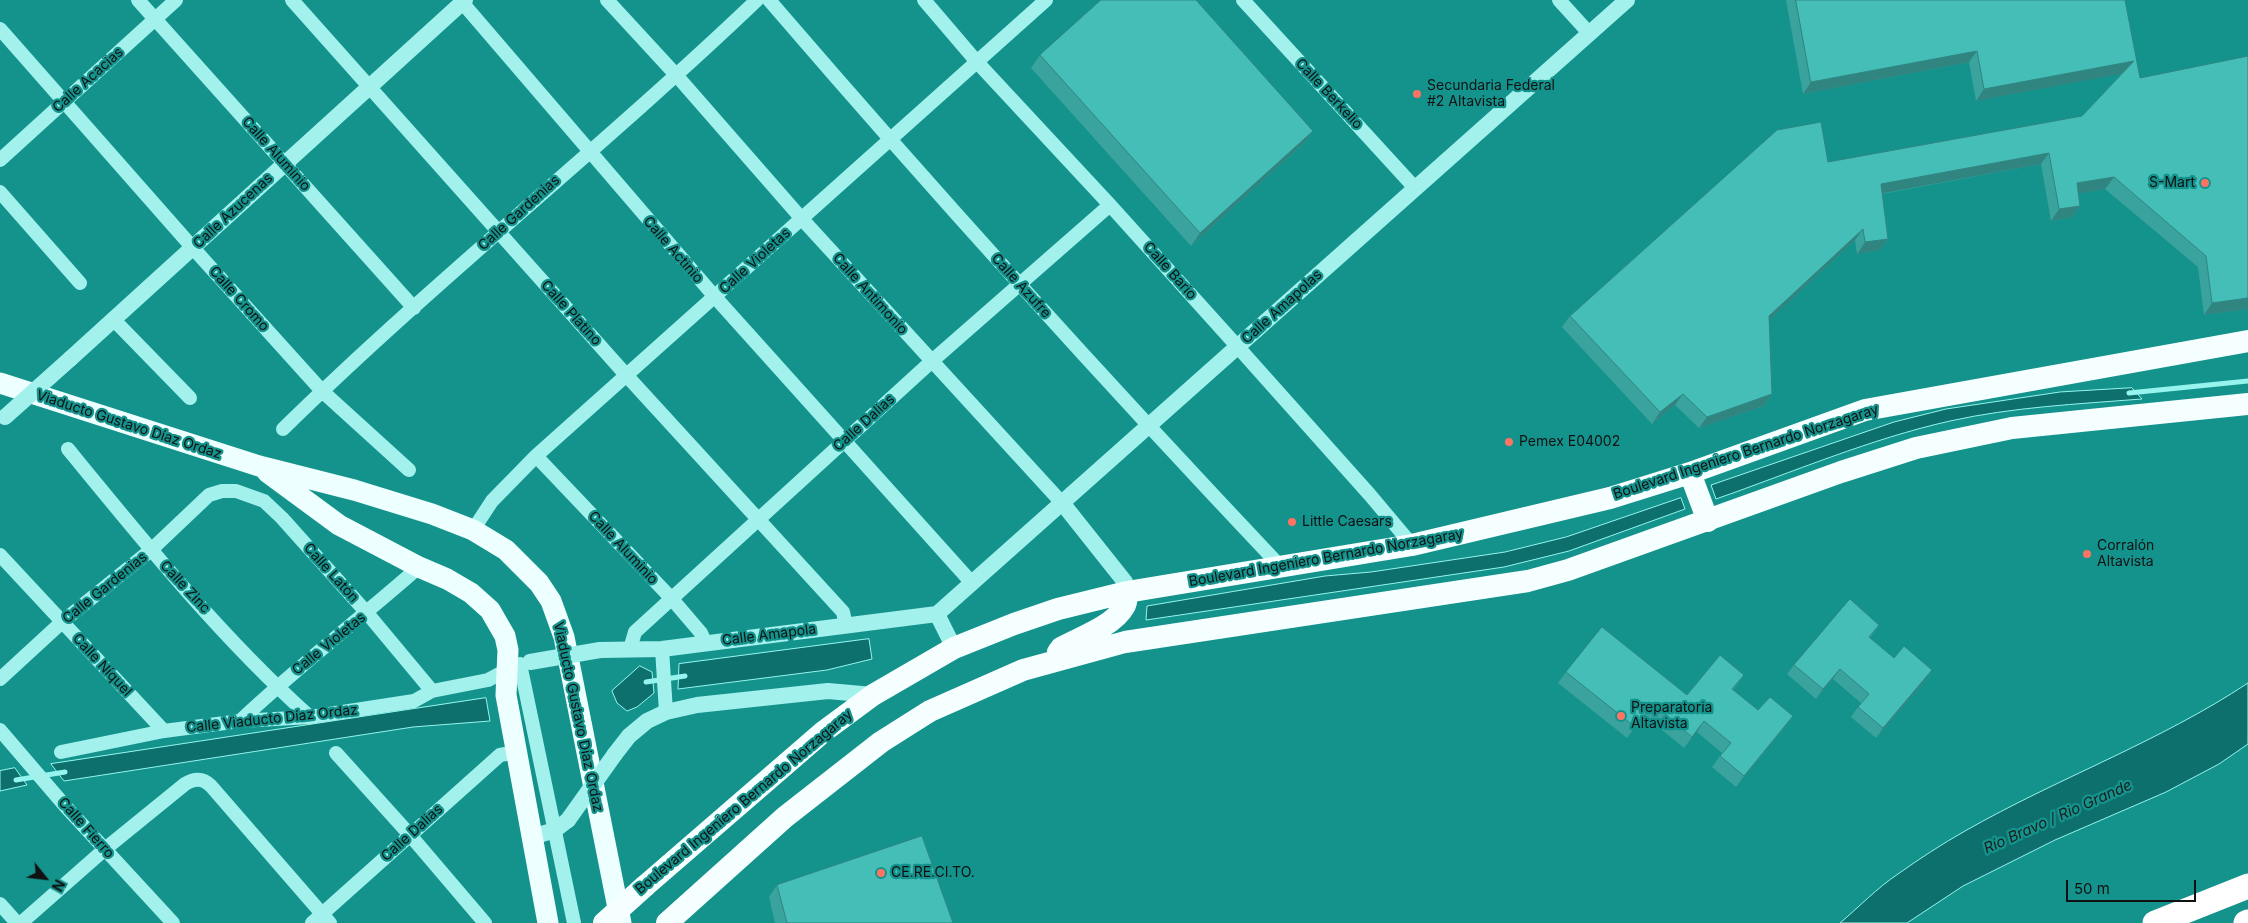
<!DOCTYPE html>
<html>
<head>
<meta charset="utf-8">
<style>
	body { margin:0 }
	#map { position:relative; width:2248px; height:923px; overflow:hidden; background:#14938d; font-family:Inter,sans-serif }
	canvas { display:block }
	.north { position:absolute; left:20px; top:853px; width:50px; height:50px; -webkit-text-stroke:4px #14938d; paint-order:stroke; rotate:119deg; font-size:14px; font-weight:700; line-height:20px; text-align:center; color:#111 }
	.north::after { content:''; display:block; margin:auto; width:18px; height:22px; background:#111; clip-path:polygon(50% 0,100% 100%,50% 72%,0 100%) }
	.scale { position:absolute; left:2066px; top:880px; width:130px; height:22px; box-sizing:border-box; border:2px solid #111; border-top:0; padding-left:6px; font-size:15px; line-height:18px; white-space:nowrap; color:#111; -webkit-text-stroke:4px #14938d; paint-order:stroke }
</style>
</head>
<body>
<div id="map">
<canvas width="2248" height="923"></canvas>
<div class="north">N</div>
<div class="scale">50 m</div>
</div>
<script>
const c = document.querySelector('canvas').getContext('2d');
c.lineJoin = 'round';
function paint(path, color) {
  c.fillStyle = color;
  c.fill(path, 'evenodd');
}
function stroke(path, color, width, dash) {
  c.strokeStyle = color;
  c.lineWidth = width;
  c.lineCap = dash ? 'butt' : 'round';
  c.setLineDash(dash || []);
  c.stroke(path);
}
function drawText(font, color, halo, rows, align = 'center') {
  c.font = font + ' Inter,sans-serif';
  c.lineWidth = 4.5;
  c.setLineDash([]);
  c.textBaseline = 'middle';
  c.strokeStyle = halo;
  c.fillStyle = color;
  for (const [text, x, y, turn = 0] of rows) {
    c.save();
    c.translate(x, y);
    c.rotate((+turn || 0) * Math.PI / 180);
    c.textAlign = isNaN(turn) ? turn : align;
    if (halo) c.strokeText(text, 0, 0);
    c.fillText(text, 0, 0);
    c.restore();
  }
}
const water = new Path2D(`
	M2132 388 2142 399C2078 404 2013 407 1950 421 1870 439 1793 472 1716 499L1711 485 1894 422 1946 409 2060 392Z
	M1681 498 1685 509 1569 551 1504 567 1146 620 1147 606 1325 576 1371 572 1505 552 1566 537Z
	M869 639 872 659 827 670 678 689 679 664Z
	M640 666 652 672 654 693 637 707 627 711 617 703 612 691Z
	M2248 683V744L2219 764 2166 792 2055 840 1963 886 1907 923H1840C1859 907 1877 888 1898 874 1919 859 1942 844 1965 831 2058 778 2159 742 2248 683Z
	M486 698 490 721 413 727 64 781 51 764Z
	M15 768 27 785 0 791V771Z`);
paint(water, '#0d706c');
stroke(water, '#95f4ed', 1);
stroke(new Path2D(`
	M2129 393 2248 381
	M646 682 685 676
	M16 780 65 772`), '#95f4ed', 5);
stroke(new Path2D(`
	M138 0 414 308
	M292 0 627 376 843 612 846 626
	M460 0 715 297 972 583
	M607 0 677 76 802 219 1063 504
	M769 0C935 193 1105 381 1280 566
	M924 0 977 62 1110 205 1237 346 1370 495 1412 545
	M1243 0 1415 188
	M1559 0 1589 33
	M0 29 193 248 322 391 409 470
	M0 160 176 0
	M0 192 80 283
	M113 319 190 398
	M283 429C435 280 603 147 757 0
	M68 449C144 542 221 637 310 717
	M536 456 672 599 701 633 705 642
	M473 530 492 501 536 456 1046 0
	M0 555 164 731
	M630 649 635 632 932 361 1110 205
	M662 649 666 712
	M520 664 574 923
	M0 679 62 622 151 550 209 495 222 491H236L264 501 282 518 367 613 432 691
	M240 721C297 667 360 619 419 567
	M0 730 66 807 173 923
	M61 752 164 731 240 721 310 717 414 701 432 691 488 680 509 669
	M336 753 410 835 485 923
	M0 904 17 923
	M21 923 105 849 185 784C195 778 203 778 211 786L330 923
	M312 923 500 755 516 752`), '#a3f1ed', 14);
stroke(new Path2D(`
	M70 359 465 0
	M1063 504 1125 582 1127 592
	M937 614 1627 0
	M937 614 954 648
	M600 650 662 649 937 614
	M615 754 629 736 647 721 666 712 697 705 828 691 873 695
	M532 837 555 830 568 820`), '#a3f1ed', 16);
stroke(new Path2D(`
	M0 383 259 466 354 490 432 514 473 530 506 550 539 583 551 601 564 637 621 923
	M267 472 339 525 419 567 447 579 471 593 490 610 505 636 508 650 506 695 548 923`), '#edffff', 21);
stroke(new Path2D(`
	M1690 473 1708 521
	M1058 652 1061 648C1081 637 1113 626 1124 607 1127 603 1127 597 1127 592
	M645 886 823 732 873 695 954 648 1014 624 1058 609 1127 592 1412 545 1610 498 1690 473 1865 410 2248 341
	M667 923 785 817 881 742 930 711 1023 670 1125 642 1528 581 1568 570 1841 472 1916 448 2012 428 2248 404`), '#f6ffff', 22);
stroke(new Path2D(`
	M2155 923 2248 886
	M2246 923 2248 922`), '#fff', 25);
stroke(new Path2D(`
	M5 417 70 359
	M530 662 600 650
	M568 820 615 754`), '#a3f1ed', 16);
stroke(new Path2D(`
	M604 923 645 886`), '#f6ffff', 22);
paint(new Path2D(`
	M1786 0H2125L2140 78 2248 56V309L2204 315 2198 267 2105 189 2078 193 2080 206 2072 217 2051 221 2041 164 1882 194 1888 239 1880 250 1857 254 1855 240 1769 320 1772 394 1764 406 1699 428 1675 405 1652 424 1562 327 1570 316 1828 162 2082 116 2122 73 1976 101 1969 62 1803 94Z
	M1040 55 1313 131 1304 143 1191 246 1031 68Z
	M1879 625 1870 638 1894 658 1932 670 1926 680 1876 738 1851 717 1861 703 1833 679 1816 699 1787 674 1794 665Z
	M1566 672 1687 695 1744 675 1733 690 1758 710 1785 727 1736 787 1712 767 1722 753 1697 732 1684 748 1645 716 1627 738 1558 683Z
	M777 885 953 923H775L769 897Z`), '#3ba39e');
paint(new Path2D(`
	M1977 51 1969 62 1803 94 1811 82Z
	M2134 61 2125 73 1976 101 1984 89Z
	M1313 131 1304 143 1191 246 1200 233Z
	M2049 153 2041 164 1873 195 1881 184Z
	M2114 177 2105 189 2069 195 2077 183Z
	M2080 206 2072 217 2051 221 2059 209Z
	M1863 229 1855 240 1761 328 1769 316Z
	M1888 239 1880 250 1857 254 1865 242Z
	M2248 298V309L2204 315 2212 303Z
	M1683 394 1675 405 1652 424 1660 412Z
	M1772 394 1764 406 1699 428 1707 417Z
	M1840 669 1833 679 1816 699 1823 689Z
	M1932 670 1926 680 1876 738 1883 728Z
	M1653 704 1645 716 1627 738 1635 727Z
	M1793 716 1785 727 1736 787 1744 776Z
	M1704 721 1697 732 1684 748 1692 737Z`), '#308581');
const building = new Path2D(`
	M1101 0H1196L1313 131 1200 233 1040 55Z
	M1796 0H2125L2140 78 2248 56V298L2212 303 2206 256 2114 177 2077 183 2080 206 2059 209 2049 153 1881 184 1888 239 1865 242 1863 229 1769 316 1772 394 1707 417 1683 394 1660 412 1570 316 1777 130 1821 122 1828 162 2082 116 2134 61 1984 89 1977 51 1811 82Z
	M1850 599 1879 625 1869 637 1894 658 1904 646 1932 670 1883 728 1858 707 1869 694 1840 669 1823 689 1794 665Z
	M1602 627 1687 695 1720 655 1744 675 1732 689 1758 710 1770 697 1793 716 1744 776 1720 756 1731 743 1704 721 1692 737 1653 704 1635 727 1566 672Z
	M922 836 953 923H787L777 885Z`);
paint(building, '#45beb8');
stroke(building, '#308581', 1);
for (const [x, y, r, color] of [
	[1417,94,5,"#ff7363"],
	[2205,183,5,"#ff7363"],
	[1509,442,5,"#ff7363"],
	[1292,522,5,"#ff7363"],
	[2087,554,5,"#ff7363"],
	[1621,716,5,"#ff7363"],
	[881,873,5,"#ff7363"]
]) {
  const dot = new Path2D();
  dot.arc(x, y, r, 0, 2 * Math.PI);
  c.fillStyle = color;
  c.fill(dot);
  stroke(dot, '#14938d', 2);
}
drawText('14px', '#111', '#14938d', [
	["Calle Acacias",88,80,-42],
	["Calle Berkelio",1329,94,47],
	["Calle Aluminio",276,154,48],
	["Calle Azucenas",233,211,-43],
	["Calle Gardenias",519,213,-42],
	["Calle Actinio",673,250,49],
	["Calle Violetas",755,261,-42],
	["Calle Bario",1170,271,48],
	["Calle Azufre",1021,286,48],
	["Calle Antimonio",870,294,48],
	["Calle Cromo",239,299,48],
	["Calle Amapolas",1282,307,-42],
	["Calle Platino",571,313,48],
	["Calle Dalias",864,423,-42],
	["Viaducto Gustavo Díaz Ordaz",129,425,18],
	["Boulevard Ingeniero Bernardo Norzagaray",1746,452,-18],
	["Calle Aluminio",623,548,47],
	["Boulevard Ingeniero Bernardo Norzagaray",1326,558,-10],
	["Calle Latón",331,573,48],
	["Calle Zinc",185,587,47],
	["Calle Gardenias",105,588,-39],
	["Calle Amapola",769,635,-7],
	["Calle Violetas",329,644,-39],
	["Calle Níquel",102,665,47],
	["Viaducto Gustavo Díaz Ordaz",578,717,78],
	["Calle Viaducto Díaz Ordaz",272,719,-6],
	["Boulevard Ingeniero Bernardo Norzagaray",744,802,-40],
	["Calle Fierro",86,828,48],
	["Calle Dalias",412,833,-42]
]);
drawText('14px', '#111', '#14938d', [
	["Secundaria Federal",1427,86],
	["#2 Altavista",1427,102],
	["S-Mart",2195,183,"right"],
	["Pemex E04002",1519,442],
	["Little Caesars",1302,522],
	["Corralón",2097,546],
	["Altavista",2097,562],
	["Preparatoria",1631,708],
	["Altavista",1631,724],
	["CE.RE.CI.TO.",891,873]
], 'left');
drawText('italic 15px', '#191d1c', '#14938d', [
	["Río Bravo / Rio Grande",2058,817,-24]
]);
</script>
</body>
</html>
